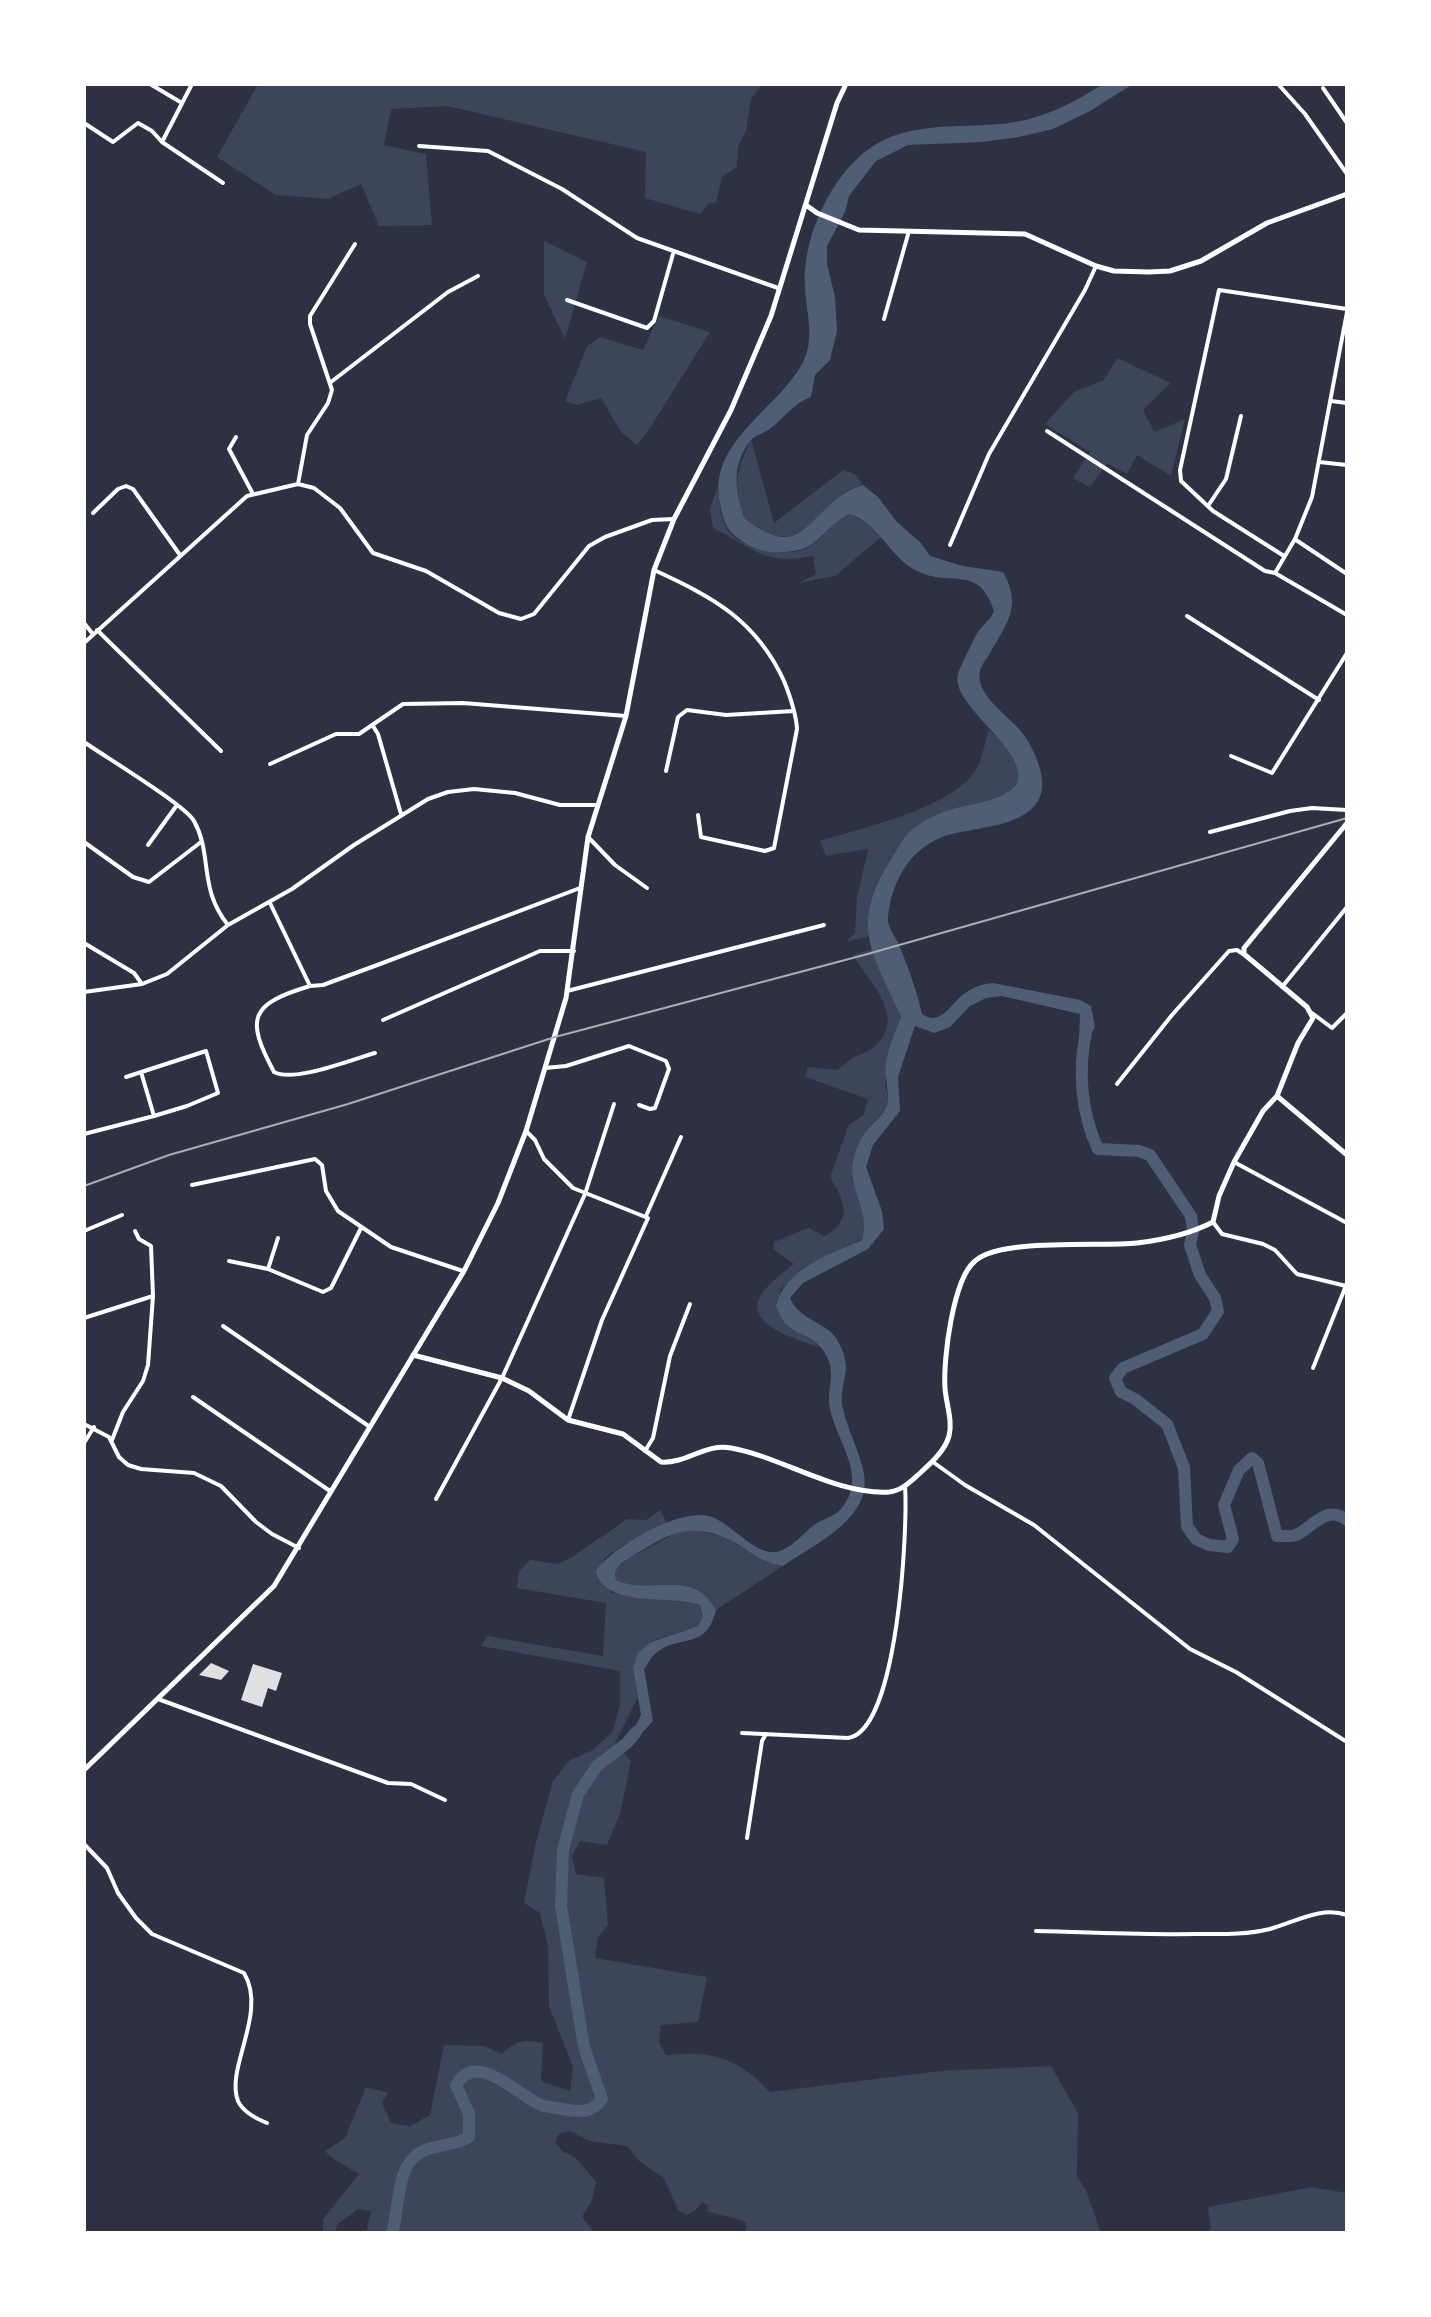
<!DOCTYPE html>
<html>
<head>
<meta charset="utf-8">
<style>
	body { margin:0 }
	#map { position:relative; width:1431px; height:2317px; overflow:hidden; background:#2d3142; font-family:Barlow,sans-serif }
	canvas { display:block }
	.frame { position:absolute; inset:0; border:86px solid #fff; pointer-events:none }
</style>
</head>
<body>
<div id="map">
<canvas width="1431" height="2317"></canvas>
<div class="frame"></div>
</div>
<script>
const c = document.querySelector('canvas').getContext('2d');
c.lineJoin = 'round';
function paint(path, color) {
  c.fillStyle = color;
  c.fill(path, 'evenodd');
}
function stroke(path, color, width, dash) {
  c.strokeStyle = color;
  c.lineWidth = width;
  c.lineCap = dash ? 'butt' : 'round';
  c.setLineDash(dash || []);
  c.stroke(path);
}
paint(new Path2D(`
	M258 84H763L751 99 746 131 738 147 737 167 722 177 716 203H709L700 214 645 198 646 152 447 106 391 109 384 145 426 154 432 225 379 226 361 184 327 199 276 195 217 157Z
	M544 241 587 262 565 339 544 295Z
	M659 316 710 332 650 428 637 445 621 432 601 398 577 405 565 401 587 346 600 337 643 350Z
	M1117 358 1171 383 1143 410 1154 432 1185 419 1171 476 1137 455 1127 474 1107 463 1090 487 1073 478 1090 452 1045 424 1074 392 1104 380Z
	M751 439 774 523 843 470 856 475 863 485 843 493 800 534C778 541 763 532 745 519 732 484 736 473 751 439Z
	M717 488C719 499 720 515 725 525 736 550 782 558 805 549 821 542 832 521 850 514L871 525 881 537 835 576 799 583 816 574 813 556C763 566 754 548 713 528L710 509Z
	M989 730C1001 742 1024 762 1017 781 1011 800 968 804 951 809 938 814 927 825 917 835 888 862 863 893 869 936L846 942 855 933 857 898 868 849 826 856 820 841C862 828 958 807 978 766 983 755 985 741 989 730Z
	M873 949 901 1016 890 1047 885 1084 888 1100 886 1109 868 1128 852 1178 865 1215 866 1227 862 1239 804 1267 780 1290 789 1328 812 1337 820 1347C799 1341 742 1324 761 1295 769 1283 782 1273 794 1264L773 1249 774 1242 808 1228 825 1236C854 1220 844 1200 830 1177L849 1124 863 1116 868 1099 805 1077 808 1067 837 1070C842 1067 846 1062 852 1058 858 1054 868 1053 874 1047 909 1018 868 981 853 955Z
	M660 1510 667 1523 625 1544 604 1559 611 1593C637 1596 679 1597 700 1605L703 1617 698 1626 651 1641 633 1668 638 1697 615 1743 631 1761 620 1814 607 1845 580 1841 572 1856 576 1874 604 1878 608 1925 598 1937 595 1958 707 1977 698 2022 661 2025 659 2042 666 2055C714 2051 737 2057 770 2092L940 2071 1051 2066 1078 2113 1077 2176 1086 2190 1101 2233H746V2223C733 2216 721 2216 707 2211L708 2205 702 2202 696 2210 687 2215 678 2210 664 2178 640 2162 627 2146 589 2141 570 2131 559 2134 555 2142 562 2151 575 2157 596 2182 592 2200 582 2217 595 2233H366L371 2211 358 2209 337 2225 335 2233H323V2219L359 2174 332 2158 325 2151 345 2138 366 2087 388 2093 382 2103 391 2123 410 2126 430 2115 444 2045 483 2046 502 2054C516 2040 524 2039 543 2043L541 2081 570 2091 573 2067 549 2006 548 1946 540 1913 524 1903 536 1842 553 1781 570 1760 593 1750 613 1731 620 1704V1671L481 1646 487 1636 603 1656 606 1603 517 1588 519 1571 530 1560 558 1564 572 1557 627 1519 646 1520Z
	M685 1528C701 1531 715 1534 730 1540 752 1550 754 1561 783 1566L716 1610C693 1567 652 1596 616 1580L615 1572 621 1563Z
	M1312 2187 1347 2193V2233H1211L1208 2207Z`), '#3c4559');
paint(new Path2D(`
	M1103 84H1133L1090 111 1053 129 1019 137 982 142 908 145 876 161 849 196 845 212 827 246V264L835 297 837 331 830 360 815 375 811 397C793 404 786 416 771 428 765 433 755 435 750 441 731 466 735 492 745 519 798 558 802 526 840 496 847 491 855 488 863 485L878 497 897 522 921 543 930 556 963 566 1003 572C1023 607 1006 624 989 655 986 659 981 666 980 671 974 693 1007 715 1019 729 1031 742 1045 772 1042 790 1034 830 970 826 942 837 924 845 912 855 902 872 894 886 889 902 888 918 887 928 896 937 899 945 908 967 917 991 922 1014 941 1027 950 1004 964 994 973 987 982 984 993 983L1080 1000 1091 1006 1095 1027 1083 1048 1079 1042 1080 1014 1002 996 986 998 970 1006 950 1027 934 1033 915 1026 898 1077 900 1111 873 1145 866 1167 882 1211 884 1229 868 1249 803 1283 790 1298C800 1321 824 1321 836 1338 857 1371 837 1381 843 1409 848 1431 860 1452 864 1474 872 1519 813 1545 783 1566 756 1561 753 1552 732 1541 684 1517 662 1539 621 1563L615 1572 616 1580C652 1596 693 1567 716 1610 706 1651 682 1633 656 1653 651 1657 648 1664 644 1669L653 1721 641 1734 627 1743 641 1715 633 1668 638 1653 651 1642 698 1626 703 1617 700 1605C671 1594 604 1609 596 1571 612 1547 683 1505 712 1517 731 1524 755 1554 774 1552 790 1551 802 1534 814 1525 822 1519 833 1517 840 1510 870 1477 836 1442 830 1408 826 1388 837 1376 826 1355 814 1333 802 1338 788 1326 782 1321 779 1313 776 1306 786 1267 829 1255 862 1240 871 1210 848 1191 853 1162 855 1150 860 1139 868 1129 874 1121 884 1115 887 1105 890 1095 884 1076 886 1063 888 1047 896 1031 901 1016 871 951 849 924 892 858 897 851 900 843 905 837 915 824 936 814 952 809 968 804 1010 800 1017 782 1030 751 949 705 958 674 959 669 973 641 976 635 981 626 990 621 994 611 979 563 951 588 917 571 890 558 880 524 850 514 832 521 818 545 802 549 777 556 755 553 735 536 724 527 723 517 720 504 707 442 776 411 802 364 816 338 806 314 805 287 802 242 826 187 859 157 904 116 962 131 1015 122 1047 117 1076 101 1103 84Z`), '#4f5d75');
stroke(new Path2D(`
	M1086 1032C1078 1071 1081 1113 1098 1149L1139 1151 1150 1155 1191 1216 1193 1231 1190 1245 1200 1275 1215 1298 1218 1311 1203 1334 1123 1368 1115 1378 1121 1392 1135 1399 1167 1424 1184 1468 1187 1526 1196 1539 1209 1545 1228 1547 1233 1539 1224 1505 1239 1470 1252 1458 1258 1463 1277 1536C1283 1536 1291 1537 1296 1535 1313 1527 1327 1504 1347 1520
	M392 2233C400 2209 395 2166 421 2152 437 2144 455 2146 469 2137V2114L456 2085C476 2051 514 2091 537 2103 546 2108 558 2108 568 2110 584 2112 592 2112 602 2099L584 2047 561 1906 563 1850 578 1794 597 1766 627 1743 636 1732`), '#4f5d75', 12);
paint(new Path2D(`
	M211 1663 229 1671 221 1680 199 1675Z
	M253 1664 282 1673 276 1691 268 1688 262 1707 241 1700Z`), '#e0e0e3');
stroke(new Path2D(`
	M150 84 182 103
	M257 84H260
	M1278 84 1305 114 1347 174
	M1323 88 1347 123
	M84 123 113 142 138 123 152 131 162 142 192 84
	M162 142 223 183
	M419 146 488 151 562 189 637 238 778 288
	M567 300 647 328 654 321 673 254
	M884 319 909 231
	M331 382 448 292 478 276
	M1331 401 1347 403
	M1047 431 1265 571 1275 573 1347 615
	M236 437 229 449 253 494
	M1319 462 1347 465
	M298 484 307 435 328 403 332 390 310 324V316L355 244
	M1208 506 1226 479 1241 416
	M93 513 118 489 126 486 133 489 180 555
	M1296 540 1347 574
	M950 545 989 454 1085 290 1096 266
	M1284 556 1213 511 1181 481 1180 470 1219 290 1347 309
	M654 570C713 597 756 620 784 681 790 696 796 712 797 729L774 848 765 851 701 837 698 815
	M1275 573 1295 539 1312 497 1347 312
	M1187 616 1319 700
	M84 623 92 633
	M97 630 221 751
	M84 643 247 496 298 484 314 488 340 508 373 553 426 571 499 613 521 619 534 614 589 546 605 537 652 520 674 519
	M373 726 378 734 401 814
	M84 742C104 756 185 805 194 821 213 855 198 888 228 925
	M1231 756 1272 773 1347 653
	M270 764 336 734H359L403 704 463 703 626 716
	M666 771 678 717 687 710 726 715 794 711
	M1210 832 1290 811 1312 808 1347 810
	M589 838 615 865 647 888
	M84 842 133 877 149 882 201 842
	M148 845 177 805
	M270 903 310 986 323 985 380 964 580 888
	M84 943 134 973 142 984
	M310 986C250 1004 245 1018 274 1072 294 1083 353 1059 375 1053
	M1282 987 1347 907
	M567 991 824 925
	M84 992 142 984 167 974 228 925 292 889 354 845 428 799 448 792 474 789 515 793 560 805H597
	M1312 1013 1332 1028 1347 1013
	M383 1020 540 951H574
	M545 1068 566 1066 629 1046 666 1061 669 1069 655 1108 650 1109 639 1105
	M126 1077 206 1051 218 1093 187 1106 154 1116
	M1117 1084 1172 1015 1229 951 1237 950 1243 954
	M526 1131 535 1140 544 1159 573 1188 648 1218 602 1320 568 1420
	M84 1134 154 1116 141 1072
	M1234 1162 1347 1223
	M192 1185 315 1159 322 1165 326 1191 338 1211 391 1247 463 1271
	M646 1216 681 1137
	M1213 1222 1222 1234 1263 1244 1275 1250 1297 1274 1346 1286
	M84 1231 122 1215
	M278 1238 268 1269 323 1292 331 1288 361 1228
	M229 1261 268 1269
	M84 1318 153 1296
	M223 1326 370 1427
	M1313 1368 1347 1283
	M193 1397 330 1491
	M84 1424 109 1437 119 1457 128 1465 141 1469 194 1473 221 1486 256 1522 272 1534 299 1548
	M112 1440 123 1412 143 1381 148 1365 153 1296 151 1246 139 1239 135 1231
	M84 1443 94 1427
	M645 1451 653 1438 670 1356 690 1304
	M933 1462 965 1485 1034 1525 1190 1649 1236 1672 1347 1742
	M436 1499 502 1378 585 1194 614 1104
	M158 1699 388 1783 411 1784 445 1800
	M742 1733 848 1738C898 1731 908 1528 905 1486
	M747 1838 762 1741 766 1734
	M84 1844 107 1868 118 1893 136 1918 152 1934 244 1973C268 2013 225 2068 238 2101 243 2112 257 2119 267 2123
	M1036 1931C1089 1932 1143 1935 1196 1934 1221 1934 1246 1935 1270 1929 1296 1922 1320 1906 1347 1915`), '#fff', 4);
stroke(new Path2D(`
	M1277 1096 1347 1155
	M413 1355 502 1378 529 1391 568 1420 623 1434 661 1462C686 1464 705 1443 731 1448 782 1457 836 1495 889 1492 901 1491 910 1482 919 1474 930 1464 945 1451 949 1436 953 1420 946 1404 945 1388 943 1359 953 1279 975 1261 1001 1238 1100 1247 1137 1243 1162 1240 1190 1234 1213 1222L1219 1196 1234 1162 1263 1111 1277 1096 1298 1043 1313 1018 1307 1007 1244 954V948L1347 823`), '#fff', 5);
stroke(new Path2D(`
	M806 205 817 213 859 230 1025 234 1096 266 1114 271 1149 272 1170 271 1201 261 1267 223 1347 194
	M84 1770 274 1586 464 1271 498 1203 526 1131 566 998 588 837 626 716 654 570 674 519 731 410 771 316 837 103 846 84`), '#fff', 5);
stroke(new Path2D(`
	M84 1186 169 1155 348 1104 555 1037 864 955 1347 818`), '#abadb3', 2);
</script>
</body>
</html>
